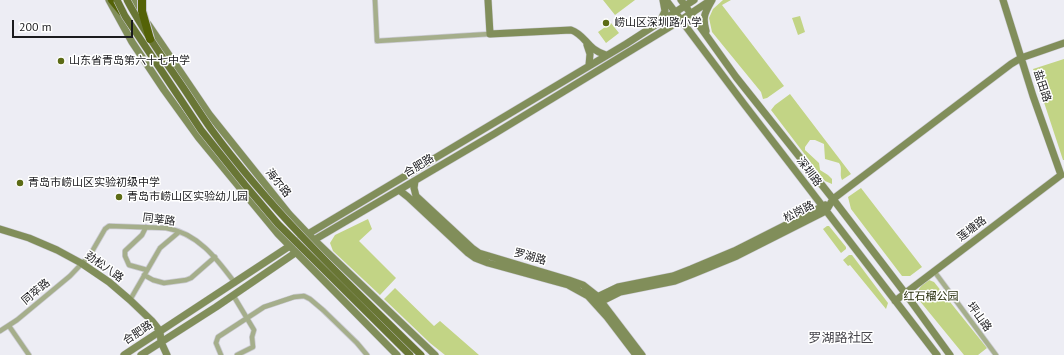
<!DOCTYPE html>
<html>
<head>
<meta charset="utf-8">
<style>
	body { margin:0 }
	#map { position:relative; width:1064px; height:355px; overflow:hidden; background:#ededf4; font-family:"PT Sans",sans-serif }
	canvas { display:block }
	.scale { position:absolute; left:12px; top:20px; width:121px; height:18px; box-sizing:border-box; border:2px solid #1b1b1e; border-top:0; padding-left:5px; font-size:12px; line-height:14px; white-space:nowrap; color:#1b1b1e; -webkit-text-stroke:3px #fff; paint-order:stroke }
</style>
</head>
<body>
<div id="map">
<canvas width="1064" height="355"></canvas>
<div class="scale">200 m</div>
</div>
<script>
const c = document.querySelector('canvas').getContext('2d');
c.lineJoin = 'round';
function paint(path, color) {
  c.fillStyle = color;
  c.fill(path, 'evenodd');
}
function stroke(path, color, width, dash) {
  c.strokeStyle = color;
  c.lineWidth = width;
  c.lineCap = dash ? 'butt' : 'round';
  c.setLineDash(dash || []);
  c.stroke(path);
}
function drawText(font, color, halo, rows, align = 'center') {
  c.font = font + ' "PT Sans","Noto Sans SC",sans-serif';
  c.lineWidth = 3;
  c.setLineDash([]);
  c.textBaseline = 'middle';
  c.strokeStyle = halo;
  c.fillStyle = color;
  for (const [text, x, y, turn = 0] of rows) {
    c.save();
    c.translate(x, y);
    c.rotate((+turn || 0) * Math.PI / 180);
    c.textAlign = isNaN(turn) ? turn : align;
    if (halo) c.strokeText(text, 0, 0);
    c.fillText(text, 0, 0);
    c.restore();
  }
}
paint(new Path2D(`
	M603 0H635L615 15Z
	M723 0H731L722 5 784 86 767 98 763 99 761 92 712 32 709 18 713 9Z
	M800 16 805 32 798 35 792 18Z
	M611 23 619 33 606 43 598 32Z
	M1064 59V160H1063L1033 69Z
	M790 94 851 174 842 180C839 174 843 168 839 163L825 159 824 144 815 140H810L805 147V150L819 163 820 170 828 175 832 179V184L825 181 771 110 775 105Z
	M861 188 922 267 910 276H902L851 209 848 197Z
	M368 219 372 229 359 241 396 278 380 295 333 251 330 243 335 235Z
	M827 226H829L846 247V249L841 253 823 229Z
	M849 255H852L888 303 886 309 850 265 848 266 843 260Z
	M929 280 934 282 987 348 978 355H964L919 300C915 290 921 285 929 280Z
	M395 288 434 326 440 321 479 355H445L430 343 384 299Z`), '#c2d485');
const street = new Path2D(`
	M375 0 377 41 490 34
	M146 227 142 235 125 251V256L129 265 147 270
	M934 271 996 355
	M144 275 153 280 164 283 186 280 191 278 215 257
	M233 295 254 330 252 337 253 347 237 355
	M130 300 160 248 179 232
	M9 326 29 355
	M0 331 17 320 70 276 90 255 105 229 109 226 166 228C198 233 217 259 235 283
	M221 355 216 343 218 337 264 307 294 297 304 296 310 299 323 310 357 343 367 355`);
const secondary = new Path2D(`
	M109 0 132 42 164 90 198 137 278 234 397 355
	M134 0 142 15
	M488 0 490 34 571 30C586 35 586 49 606 55
	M666 0 744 104 937 355
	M681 0 736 77 833 199 905 293 950 355
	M1003 0 1033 96 1061 175
	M660 22 665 11 663 0
	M148 24 209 114 289 214 308 234 435 355
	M706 31C702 16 705 13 712 0
	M587 45 590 54 589 65
	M415 181 414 188 416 196 472 248 479 253 569 280 583 285 597 296 642 355
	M399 190 408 197 468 253 475 258 488 263 568 285 588 296 607 317 636 355
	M0 229 29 238 57 250 81 263 109 282 130 300 152 321 160 331 161 342 167 355
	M593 299 618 287 673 276 691 269 734 251 825 205
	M895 301 1061 175
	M596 304 620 292 675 281 693 274 737 256 826 211 833 199 1011 64 1021 58 1064 43
	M124 355 308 234 626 44 694 0
	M141 355 216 307 314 240 494 134 681 20 711 0`);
const highway = new Path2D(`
	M112 0 122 12`);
stroke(street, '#cbcbd2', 6);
stroke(secondary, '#cbcbd2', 8);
stroke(highway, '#cbcbd2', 10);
stroke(street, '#a5ae8b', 4.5);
stroke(secondary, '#818e5a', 7);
stroke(highway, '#546207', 8);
const primaryBridge = new Path2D(`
	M117 0 125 16 201 130 245 185 278 224 410 355
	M127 0C141 27 159 52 176 77 188 94 199 112 211 129 272 212 348 284 421 355`);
const highwayBridge = new Path2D(`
	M142 0V11L150 39`);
stroke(primaryBridge, '#cbcbd2', 8, []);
stroke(highwayBridge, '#cbcbd2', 10, []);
stroke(primaryBridge, '#697635', 7);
stroke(highwayBridge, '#546207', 8);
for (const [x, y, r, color] of [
	[606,23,4,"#5c6b15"],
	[61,61,4,"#5c6b15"],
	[20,183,4,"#5c6b15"],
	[119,197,4,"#5c6b15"]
]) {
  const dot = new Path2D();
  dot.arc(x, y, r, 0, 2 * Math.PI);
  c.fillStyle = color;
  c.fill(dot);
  stroke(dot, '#fff', 1.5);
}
drawText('11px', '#1b1b1e', '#fff', [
	["崂山区深圳路小学",614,23],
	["山东省青岛第六十七中学",69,61],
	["青岛市崂山区实验初级中学",28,183],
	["青岛市崂山区实验幼儿园",127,197]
], 'left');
drawText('11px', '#1b1b1e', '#fff', [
	["盐田路",1042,86,72],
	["合肥路",419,166,-31],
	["深圳路",809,172,53],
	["海尔路",278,183,51],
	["松岗路",799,212,-27],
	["同莘路",159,220,7],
	["莲塘路",972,229,-37],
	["罗湖路",530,257,16],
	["劲松八路",104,267,35],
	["同萃路",36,292,-40],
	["坪山路",979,317,54],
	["合肥路",138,333,-34]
]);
drawText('11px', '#272e0b', '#fff', [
	["红石榴公园",931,297]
]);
drawText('13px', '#47464c', '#fff', [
	["罗湖路社区",841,338]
]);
</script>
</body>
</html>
